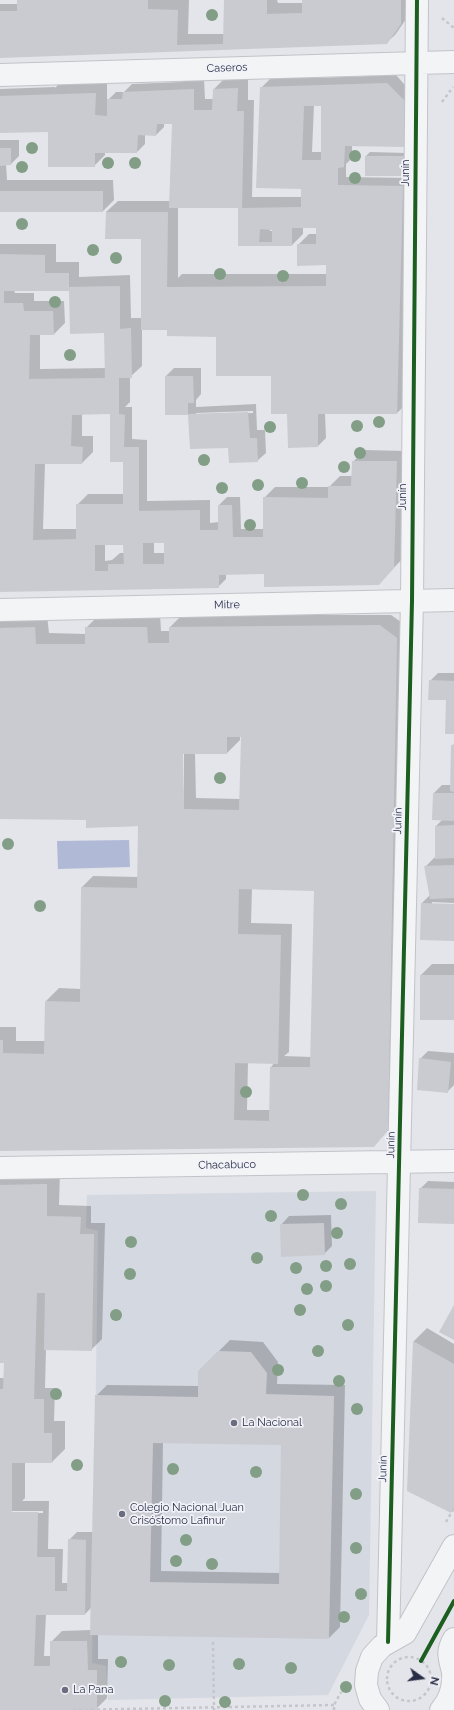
<!DOCTYPE html>
<html>
<head>
<meta charset="utf-8">
<style>
	body { margin:0 }
	#map { position:relative; width:454px; height:1710px; overflow:hidden; background:#e4e5ea; font-family:Raleway,sans-serif }
	canvas { display:block }
	.north { position:absolute; left:402px; top:1658px; width:40px; height:40px; -webkit-text-stroke:3px #f2f3f8; paint-order:stroke; rotate:104deg; font-size:11px; font-weight:700; line-height:16px; text-align:center; color:#282d45 }
	.north::after { content:''; display:block; margin:auto; width:14px; height:18px; background:#282d45; clip-path:polygon(50% 0,100% 100%,50% 72%,0 100%) }
</style>
</head>
<body>
<div id="map">
<canvas width="454" height="1710"></canvas>
<div class="north">N</div>
</div>
<script>
const c = document.querySelector('canvas').getContext('2d');
c.lineJoin = 'round';
function paint(path, color) {
  c.fillStyle = color;
  c.fill(path, 'evenodd');
}
function stroke(path, color, width, dash) {
  c.strokeStyle = color;
  c.lineWidth = width;
  c.lineCap = dash ? 'butt' : 'round';
  c.setLineDash(dash || []);
  c.stroke(path);
}
function drawText(font, color, halo, rows, align = 'center') {
  c.font = font + ' Raleway,sans-serif';
  c.lineWidth = 3.5;
  c.setLineDash([]);
  c.textBaseline = 'middle';
  c.strokeStyle = halo;
  c.fillStyle = color;
  for (const [text, x, y, turn = 0] of rows) {
    c.save();
    c.translate(x, y);
    c.rotate((+turn || 0) * Math.PI / 180);
    c.textAlign = isNaN(turn) ? turn : align;
    if (halo) c.strokeText(text, 0, 0);
    c.fillText(text, 0, 0);
    c.restore();
  }
}
paint(new Path2D(`
	M376 1191 369 1615 328 1695 108 1700 106 1666 92 1663 98 1231 86 1228 87 1195Z`), '#d4d8e0');
paint(new Path2D(`
	M129 840 130 867 58 869 57 841Z`), '#b0bad7');
paint(new Path2D(`
	M18 0H189L188 34H224L225 0H277L278 3H303V0H409V15L395 35 386 43 0 57V4H18Z
	M315 75V78L396 75 412 93 411 138 403 146 352 145V158L346 164V177L410 178 408 402 397 413H325L326 438 318 446 288 415 272 375 217 337 168 327 142 329V366L130 377V402L125 407H132V439L147 440V501L210 500V523L219 522V505L227 497H240L241 529H265L264 498 275 487H329L340 476H352L353 462 364 450 407 451 405 556 390 572 265 571 226 573V579L218 587 0 591V244H56V262H79V277L130 275 131 318H142V238L106 212 118 201H171L173 122 164 123V127L156 135 145 134V144L137 152H105V155L94 166 49 129 0 132V89L55 87V88L59 84 107 82V101L116 92H124L132 84 182 82 185 79H204L205 99H214V89L225 78 248 77V100H254L252 197H302V186L261 88 272 77ZM314 105H322V152H312ZM178 207H239V245H292L303 234V227H317V234H309L298 245 327 264V274H182L178 278ZM270 228 273 229V231H270ZM14 290H70L105 332 106 368 40 369V334H54L65 323 64 301H34V293H15ZM113 413 124 461V494H88L77 505V529H43L45 463H82L93 452V436H82V414ZM154 542H165V553H154ZM105 544H124V553H120L112 560 105 561Z
	M0 140H19V156L11 164H6L7 180H113L114 200 103 211H0Z
	M370 152 407 153V171L402 175 366 156Z
	M174 368H201V394L196 400V407L256 404 257 430H265L266 453 257 461 229 447 191 448 189 414H166V376ZM253 411V413L196 415V413Z
	M274 613V615H391L408 627 399 1118 374 1146 0 1150V1027H16V1041H45L46 1001 59 988 81 989 82 887 93 876 138 877 139 826 87 827V819L0 818V615H47L49 633 86 634V628L99 615 160 614 161 631H170V627L183 614ZM240 736H243L240 799 196 798 195 753H227L240 740ZM182 749H184V815ZM252 889 315 890 311 1057 284 1056 289 1052 292 924 251 923ZM248 1062H275L271 1067 270 1110H247Z
	M438 673H454V733L447 699 430 681Z
	M454 744V903L432 902V904L454 905V940L422 903 430 895 426 866 436 856V826L443 819H433L434 793 442 785H451L452 746Z
	M432 964H454V1019L421 975Z
	M428 1051 454 1053V1085L447 1092 420 1059Z
	M60 1172 59 1205 91 1206V1223H105L102 1339 91 1350 46 1349 45 1388H55L54 1421H65V1449L52 1462H25V1498L22 1501H49L48 1549H63L62 1583H68L69 1540 77 1532H93L96 1396 107 1385 199 1386 218 1352 230 1340 263 1342 278 1362 277 1384 345 1385 340 1627 329 1638 98 1634V1659H108L107 1698 96 1709 0 1710V1378H4L5 1362H0V1173ZM163 1442 282 1444 280 1573 161 1571ZM12 1511H43V1513H10ZM92 1607 91 1630 62 1631 51 1642V1656H44L46 1614H85Z
	M428 1181 454 1182V1223L420 1189Z
	M331 1215 332 1246 324 1254 281 1225 289 1216Z
	M427 1328 454 1344V1509L451 1512 408 1491 414 1341Z`), '#0003');
paint(new Path2D(`
	M17 0H148V9L178 10 177 45 223 44 224 0H267V14L302 13V0H401V24L387 44 0 58V11H17Z
	M387 83 405 101 404 147 345 146 344 167 338 168V185L403 186 397 414H318V447L288 448 287 414H271V376H216V337L167 336V330H141V239H105L106 212H168L167 287 326 286V265L297 266V244H316V228H292V246H238V208H169L172 124H157L156 136 138 135 137 153H95V167H48V132L0 133V96L96 93 95 115 107 116V99H122L123 92 194 89V110H212L213 89 238 88 237 111H244L242 208 301 207V189L256 188 260 87ZM304 106H321V160H302ZM260 229 272 230V242H259Z
	M0 148H11V165L0 166Z
	M365 156H404L403 176H365Z
	M0 191H103V212H0Z
	M0 254 45 255V273H69V287L120 286V329L131 328 132 378H119V414L125 415 124 447H139V511L200 510V530H218V505H232L233 537H263V497L328 498V486H351L352 461H397L394 568 379 585 264 587V574L219 575V588L0 592ZM4 291H69L70 334 104 333 105 378 29 379 30 335H54L53 311H24L23 303H4ZM110 414V462H123V504H76V539L33 540 35 464H82L83 447 71 446 72 415ZM143 543H164V564H143ZM95 545H123L124 564H108V571H95Z
	M165 376H193L194 403H188V414L248 412 250 438H257L258 462 229 463 228 448 190 449 188 415H165Z
	M380 625 397 638 388 1130 374 1147 0 1151V1040H3V1053L44 1054 45 1001 80 1002 81 887 137 888 138 826 86 828V820L0 819V628L35 627 36 644H85V627H147L148 643H169V627ZM227 737H241L239 810 184 809 183 754H227ZM239 889 314 891 310 1067H270L269 1121 234 1120 235 1063 278 1064 281 935 238 934Z
	M429 680 454 681V734H445L446 700H428Z
	M451 745H454V792L450 791Z
	M433 793H454V821L432 820Z
	M454 825V858L435 859V826Z
	M454 865V898L430 899 424 866Z
	M421 903 454 904V941L420 940Z
	M420 975H454V1020H420Z
	M419 1058 451 1062 448 1093 417 1090Z
	M47 1184V1216L81 1217 80 1234H94L92 1351 44 1350 45 1293H37L34 1399H44V1433H52V1463H12V1512H38L37 1557H55V1591H67L68 1539 86 1540 85 1615H36L34 1666H50V1641H87L88 1670H97V1710H0V1389H3L4 1363H0V1185Z
	M419 1188 454 1189V1224L418 1223Z
	M324 1223 325 1255 281 1257 280 1224Z
	M454 1305V1340L439 1332Z
	M413 1341 454 1364V1508L451 1513 407 1491Z
	M218 1351 251 1352 267 1373 266 1394 334 1396 329 1639 90 1635 95 1395 198 1397V1371ZM153 1443 281 1445 279 1584 150 1582Z`), '#cacbd0');
const minor = new Path2D(`
	M0 75 454 62
	M0 610 454 600
	M0 1168 454 1161
	M388 1642 412 601 417 0
	M378 1710 370 1699 366 1685 367 1671 372 1657 382 1646 405 1633 454 1546
	M441 1710C450 1700 454 1686 453 1672 450 1658 446 1653 454 1639`);
stroke(minor, '#c2c3c8', 24);
stroke(new Path2D(`
	M442 18 454 28
	M442 102 453 87
	M446 1522 454 1508
	M213 1642 214 1710
	M387 1679a22 22 0 1 1 44 0a22 22 0 1 1-44 0Z
	M73 1710 334 1705
	M334 1710V1705L341 1692`), '#c4c6cb', 2.5, [3, 3]);
stroke(minor, '#f3f4f6', 22);
stroke(new Path2D(`
	M388 1642 412 601 417 0
	M421 1661 454 1601`), '#1b5e20', 4);
c.fillStyle = '#839e86';
for (const [x, y] of [
	[212,15],
	[32,148],
	[355,156],
	[108,163],
	[135,163],
	[22,167],
	[355,178],
	[22,224],
	[93,250],
	[116,258],
	[220,274],
	[283,276],
	[55,302],
	[70,355],
	[379,422],
	[357,426],
	[270,427],
	[360,453],
	[204,460],
	[344,467],
	[302,483],
	[258,485],
	[222,488],
	[250,525],
	[220,778],
	[8,844],
	[40,906],
	[246,1092],
	[303,1195],
	[341,1204],
	[271,1216],
	[337,1233],
	[131,1242],
	[257,1258],
	[350,1264],
	[326,1266],
	[296,1268],
	[130,1274],
	[326,1286],
	[307,1289],
	[300,1310],
	[116,1315],
	[348,1325],
	[318,1351],
	[278,1370],
	[339,1381],
	[56,1394],
	[357,1409],
	[77,1465],
	[173,1469],
	[256,1472],
	[356,1494],
	[186,1540],
	[356,1548],
	[176,1561],
	[212,1564],
	[361,1594],
	[344,1617],
	[121,1662],
	[239,1664],
	[169,1665],
	[291,1668],
	[346,1687],
	[165,1701],
	[225,1702]
]) {
  c.beginPath();
  c.arc(x, y, 6, 0, 2 * Math.PI);
  c.fill();
}
for (const [x, y, r, color] of [
	[234,1423,4,"#6a6d7f"],
	[122,1514,4,"#6a6d7f"],
	[65,1690,4,"#6a6d7f"]
]) {
  const dot = new Path2D();
  dot.arc(x, y, r, 0, 2 * Math.PI);
  c.fillStyle = color;
  c.fill(dot);
  stroke(dot, '#f2f3f8', 1.5);
}
drawText('11px', '#282d45', '#f2f3f8', [
	["Caseros",227,68,-2],
	["Junín",406,173,-90],
	["Junín",403,497,-90],
	["Mitre",227,605,-1],
	["Junín",398,821,-89],
	["Junín",391,1145,-89],
	["Chacabuco",227,1165,-1],
	["Junín",383,1469,-89]
]);
drawText('11px', '#282d45', '#f2f3f8', [
	["La Nacional",242,1423],
	["Colegio Nacional Juan",130,1508],
	["Crisóstomo Lafinur",130,1521],
	["La Pana",73,1690]
], 'left');
</script>
</body>
</html>
